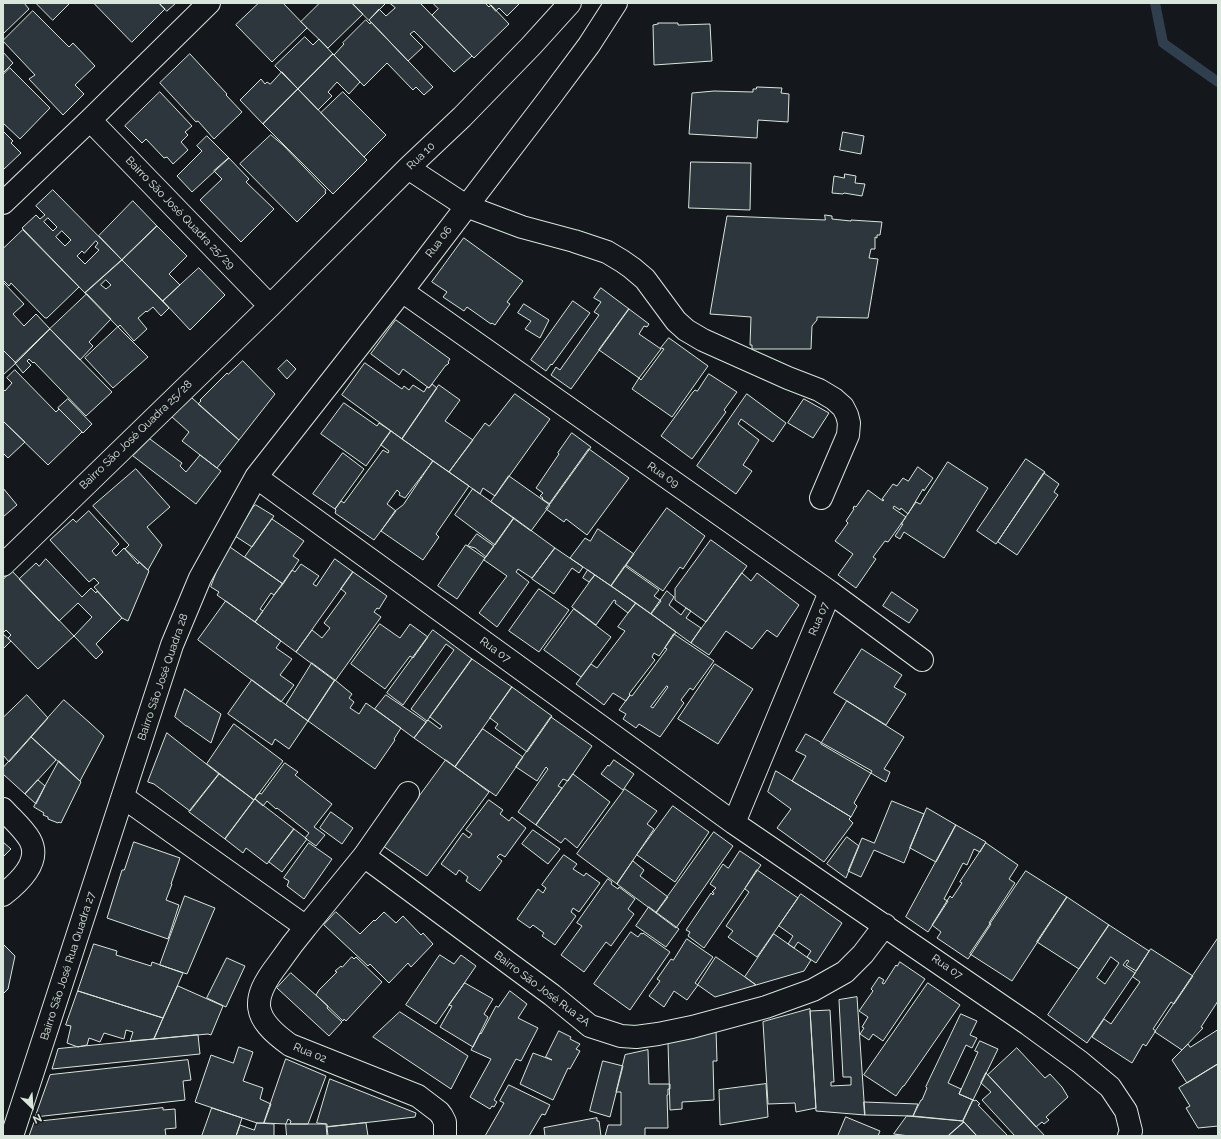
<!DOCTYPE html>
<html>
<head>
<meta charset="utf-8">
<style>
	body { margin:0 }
	#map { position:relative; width:1221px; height:1139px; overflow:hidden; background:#14181c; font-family:Raleway,sans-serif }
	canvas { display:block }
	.frame { position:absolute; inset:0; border:4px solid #d8e6dc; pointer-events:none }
	.north { position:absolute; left:12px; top:1087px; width:40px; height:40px; -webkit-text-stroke:3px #14181c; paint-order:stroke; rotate:155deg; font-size:11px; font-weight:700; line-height:16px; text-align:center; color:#d8e6dc }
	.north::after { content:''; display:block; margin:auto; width:14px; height:18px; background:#d8e6dc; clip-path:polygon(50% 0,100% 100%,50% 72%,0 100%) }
</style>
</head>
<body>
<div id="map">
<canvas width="1221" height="1139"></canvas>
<div class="frame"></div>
<div class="north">N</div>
</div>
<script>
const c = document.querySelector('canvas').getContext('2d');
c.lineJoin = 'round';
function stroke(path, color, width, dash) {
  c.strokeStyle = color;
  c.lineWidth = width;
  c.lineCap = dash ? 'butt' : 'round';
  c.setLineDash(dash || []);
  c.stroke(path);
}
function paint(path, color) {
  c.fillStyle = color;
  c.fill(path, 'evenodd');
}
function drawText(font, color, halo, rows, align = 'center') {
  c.font = font + ' Raleway,sans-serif';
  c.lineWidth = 3;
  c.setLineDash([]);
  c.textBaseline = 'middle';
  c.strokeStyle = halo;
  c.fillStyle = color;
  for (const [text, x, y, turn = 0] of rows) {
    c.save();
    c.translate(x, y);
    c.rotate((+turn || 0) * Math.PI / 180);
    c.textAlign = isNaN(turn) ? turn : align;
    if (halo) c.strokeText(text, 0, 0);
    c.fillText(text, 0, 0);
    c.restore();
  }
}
stroke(new Path2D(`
	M1155 3 1163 43 1218 82`), '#2f3f4d', 10);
const building = new Path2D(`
	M3 3H24L29 9 3 34Z
	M36 3H70L53 20Z
	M94 3H159L165 9 132 42Z
	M159 3H176L167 11Z
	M259 3H283L307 28 272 62 236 25Z
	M320 3H352L363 14 328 48 301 22Z
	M352 3H386L369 20Z
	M390 3H420L472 56 454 72 414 31 410 34 423 47 408 61 369 20 379 9 386 16 395 8Z
	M433 3H485L489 7 491 5 509 24 474 58 432 15 438 9Z
	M489 3H520L507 16 499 8 496 11Z
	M33 11 69 47 73 43 95 66 75 85 84 94 63 115 29 79 35 75 3 41Z
	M366 20 370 24 371 22 433 87 424 95 416 87 413 90 387 63 364 86 334 55 344 44 343 43Z
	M658 23H678V25H679L710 24 712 61 654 65 653 25 658 24Z
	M305 37 313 45 319 39 333 54 298 89 275 66Z
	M3 52 13 63 3 73Z
	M190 54 227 94 226 95 242 112 214 139 198 121 196 122 160 83Z
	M333 54 360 82 349 94 337 82 328 92 332 96 318 110 298 89Z
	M10 68 50 108 20 139 3 123V75Z
	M282 72 298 89 263 124 240 100 261 79 265 84 267 82 270 84Z
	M757 87 782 88 781 93 789 94 788 122 758 120 757 138 689 134 692 93 714 91 753 92V89H756Z
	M298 89 367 160 333 194 263 124Z
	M160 92 192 126 185 132 188 135 181 142 188 150 173 164 167 157 164 158 146 139 142 143 125 126Z
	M343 92 386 135 364 157 321 113Z
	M3 131 13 141 11 143 21 153 3 170Z
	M843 132 864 136 861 154 840 150Z
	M271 135 283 145 326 190 325 192 326 193 297 222 240 164Z
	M207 136 229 158 192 192 177 176 202 151 197 146Z
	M229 158 249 179 246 182 274 209 241 242 200 200 222 179 214 171Z
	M691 162 751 163 750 210 689 208Z
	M845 174 856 176 855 183 865 184 862 196 844 193 843 194 832 193 834 176 844 178Z
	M53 190 122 260 85 293 22 228 36 215 40 219 45 215 36 206ZM48 218 57 227 53 231 44 222ZM62 231 71 240 65 246 56 237ZM96 241 98 243 95 247 99 250 85 264 77 256 82 251 84 253Z
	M133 201 157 226 122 260 99 236Z
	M825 215 832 216V219L851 221V220L882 222 880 235H877V238L875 237V249H871L869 258 878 259 868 318 817 317V320L812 326 811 349H752V345H750L751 317 710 314 727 216 825 220Z
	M157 226 187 256 169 274 180 285 163 301 122 260Z
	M23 230 79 287 47 318H45L11 283 9 286 3 280V249Z
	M464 238 523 281 507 302 510 304 495 325 492 323 491 324 467 307 464 311 443 297 447 292 432 282Z
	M122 260 169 308 161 316 153 307 147 312 146 311 138 318 147 329 134 341 120 325 118 327 85 293ZM106 280 111 285 106 289 101 285Z
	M199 268 225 295 190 330 163 301Z
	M3 282 24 304 13 314 24 326 36 314 50 329 16 363 3 350Z
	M601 288 629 309 571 389 551 375 556 367 560 370 599 315 594 312 601 302 594 298Z
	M87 294 111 319 89 342 93 346 80 360 50 329Z
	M573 301 590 313 552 365 551 364 546 371 531 360Z
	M524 304 549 320 540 338 525 329 531 321 518 313Z
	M629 309 649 324 647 327 644 326 639 334 661 349 639 378 599 350Z
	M396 320 450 359 448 362 449 363 447 365H446L429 388 403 369 399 375 371 354Z
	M118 327 148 357 113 388 85 358Z
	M50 329 112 392 86 416 34 362 33 363 29 359 27 361 31 365 23 373 15 363Z
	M669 338 708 366 672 417 632 389 639 378 641 380 664 349 661 348Z
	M3 350 16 363 3 375Z
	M287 360 296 369 287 379 278 369Z
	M243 361 275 394 239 440 198 404 201 401 200 400 227 373 228 374Z
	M365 363 402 389 404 386 409 390 413 385 424 392 427 387 429 388 432 384 437 388 402 439 342 395Z
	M15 370 56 412 59 409 82 432 48 465 3 421V389L5 391 12 383 7 378Z
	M709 374 737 392 724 410 726 412 692 459 661 436 693 392 695 390 697 391Z
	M439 385 460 400 445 421 473 440 449 472 402 439Z
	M515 394 550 419 495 496 483 488 480 494 449 472 485 423 489 426Z
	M747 394 786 423 773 442 741 419 738 424 759 440 743 465 752 471 736 494 697 466Z
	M192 398 239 440 217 468 182 441 189 432 172 417Z
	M68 399 92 424 83 433 58 408Z
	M804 399 829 413 813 438 788 423Z
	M344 403 377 426 379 423 391 431 366 466 321 434Z
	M3 421 25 442 8 458 3 453Z
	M391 431 433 461 405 498 399 495 400 493 397 490 387 504 396 511 374 540 335 513 336 510 335 509 341 501 344 503 383 450 388 453 389 451 381 445Z
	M572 433 591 447 550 504 542 499 543 498 540 496 543 493 536 488 559 454 558 453Z
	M150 439 182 463 180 466 186 472 200 455 221 471 196 504 133 456Z
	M589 449 629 478 587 535 566 519 564 522 546 509Z
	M343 453 364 469 335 509 313 494Z
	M1026 459 1045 472 996 544 977 531Z
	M433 461 469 486 436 534 439 537 423 560 381 531 395 511 403 505Z
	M948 462 988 488 944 558 904 532 900 539 895 536 903 524H901L907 515 916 502 920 504Z
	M918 467 933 478 924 491 923 489 908 514 901 508 900 510 894 506 893 508 906 517 888 542 885 541 873 557 876 559 856 588 838 575 853 554 835 541 848 523 846 521 854 509H853L854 506 856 507 868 490 883 501 884 500 882 499 893 484 897 486 903 478 908 481Z
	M136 469 170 507 147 527 162 545 148 570 125 549 129 545 93 506Z
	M1044 473 1059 484 1054 492 1058 495 1017 555 998 542Z
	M509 476 550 505 531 531 491 502Z
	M3 488 17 505 3 517Z
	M473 489 514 518 495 545 455 515Z
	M256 505 274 516 252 547 235 536 253 507Z
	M667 508 705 536 683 569 680 567 663 591 626 565Z
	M89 511 119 544 112 551 116 556 124 548 138 564 139 562 149 571 128 621 122 618 94 587 99 583 94 578 89 582 50 540 73 519 76 522Z
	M514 518 555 548 532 578 518 569 516 572 529 582 497 627 479 613 507 576 484 560Z
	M272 519 304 541 293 556 299 560 283 584 245 557Z
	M598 529 634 554 611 586 570 558 585 538 590 541Z
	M477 534 494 546 486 557 475 548 468 546Z
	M711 540 747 566 706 622 675 600V589Z
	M227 545 283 584 274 595 271 593 260 609 263 611 255 622 217 595 219 592 211 587Z
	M466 545 485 558 457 599 438 586Z
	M555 548 583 567 579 573 572 568 554 594 532 579Z
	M46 559 82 597 91 588 96 593 97 591 122 618 96 644 103 652 96 659 74 636 92 617 78 603 59 621 19 579 36 563 39 566Z
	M335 559 353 572 296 652 255 622 292 570 295 572 301 564 319 576 313 584 316 586Z
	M625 566 659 590 654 596 661 601 651 614 611 586Z
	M588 570 595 575 589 582 583 578Z
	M12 571 74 636 38 669 8 638 11 635 6 630 3 633V580Z
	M353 572 387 596 379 609 377 608 374 612 381 617 335 681 296 652 312 630 322 638 330 628 324 623 346 593 341 589Z
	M742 573 751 581 757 573 799 605 777 637 767 630 752 649 726 631 709 655 691 643Z
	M595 575 636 603 628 613 615 603 616 601 614 600 596 625 572 607Z
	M539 589 569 610 539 652 509 631Z
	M667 591 674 597 669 605 681 615 686 608 691 611 686 618 701 628 691 643 651 614Z
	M892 592 918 610 909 623 883 606Z
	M226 601 281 641 276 648 292 659 280 675 294 685 281 702 198 640Z
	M636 603 676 632 659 656 654 653 652 657 655 660 629 694 630 695 626 701 613 693 604 705 576 684 591 664 597 668 625 631 618 627Z
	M574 609 611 637 581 677 544 650Z
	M380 624 400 638 410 624 428 637 413 658 410 656 385 689 351 664Z
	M433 630 472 659 427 721 411 709 454 650 446 644 403 705 387 693Z
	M3 634 11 641 3 649Z
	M674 634 714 661 693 690 690 688 681 700 684 703 660 737 639 724 636 728 623 719 626 714 619 710 630 695 632 696 667 649 665 648ZM667 686 668 687 653 708 651 707Z
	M862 649 902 675 894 687 906 694 886 725 834 693Z
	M472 659 512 687 455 767 414 738 428 720 440 729 442 726 430 717Z
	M312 663 335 680 308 721 286 705Z
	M715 664 753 689 718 744 678 719Z
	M252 680 308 721 289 749 275 739 272 745 228 714Z
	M335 680 352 694 349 698 354 702 350 708 359 714 366 703 401 728 394 739 395 740 375 769 308 721Z
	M512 687 552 716 527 752 495 728 498 724 490 718Z
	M185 689 221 714 211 743 187 726H186L175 717Z
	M27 695 48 718 9 762 3 755V718Z
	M386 695 426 722 414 738 375 709Z
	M64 700 90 723 104 736 80 781 31 737Z
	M847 701 904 737 884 769 890 772 886 782 821 744Z
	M551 717 592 746 568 781 563 779 558 786 562 788 536 825 518 812 548 769 546 767 537 781 516 767Z
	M234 724 283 761 254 800 207 764Z
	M483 729 523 757 496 796 455 767Z
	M167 733 219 774 190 811 154 784 148 782Z
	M806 734 872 771 854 803 857 806 851 817 792 781 806 756 796 751Z
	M31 737 56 760 25 794 3 774V768Z
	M446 760 489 792 427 876 383 846Z
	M614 760 634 774 623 790 601 774 608 765 609 766Z
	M59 761 81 782 61 823 59 822 58 823 48 819V817L43 815 44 813 34 807Z
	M285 763 298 772 295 775 332 804 314 827 325 835 316 846 305 838 309 833 277 808 276 809 267 801 263 806 255 799 257 795 260 793 261 794Z
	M776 771 851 817 849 819 853 823 824 862 777 828 791 809 768 792Z
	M219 774 254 800 225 839 189 812Z
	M573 774 610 802 577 848 565 838 561 843 536 825Z
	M38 780 45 786 36 804 25 794Z
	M625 789 657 811 647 824 654 829 617 884 577 854Z
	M255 799 294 829 267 864 246 848 243 853 225 839Z
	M489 800 503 810 500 814 509 821 512 817 526 828 505 857 500 854 497 857 502 861 480 891 466 881 468 877 459 870 456 875 441 864 463 833 469 838 472 834 466 830Z
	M892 801 924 814 904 863 874 850 861 877 848 871 862 838 874 843Z
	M673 806 709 832 675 882 637 855Z
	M927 808 956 825 936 862 910 848Z
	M331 812 353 828 342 844 320 828Z
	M956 825 986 842 980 852 974 849 967 865 963 863 944 899 948 901 928 932 906 917Z
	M294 829 307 839 282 872 269 862Z
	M533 830 560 849 548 864 522 844Z
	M714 832 733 846 676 928 656 913Z
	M847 837 859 846 846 878 827 864Z
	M3 842 11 849 4 856 3 855Z
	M134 842 180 858 171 884H172L166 900 179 905 168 939 107 918 122 870H124Z
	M309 843 332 859 304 899 287 886 289 881 284 878Z
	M986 843 1018 865 1009 879 1015 883 989 923 991 924 968 959 937 938 941 932 932 925 950 896 952 898 962 883 960 882Z
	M740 851 761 865 704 948 688 936 690 932 686 930 711 893 713 895 714 893 712 892 716 888 710 884 723 864 728 868Z
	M564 855 577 864 573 869 584 876 586 873 600 883 579 912 573 908 571 912 576 916 555 945 542 936 544 933 533 925 530 928 517 919 538 889 543 893 546 888 542 885Z
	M633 861 644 870 640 876 668 897 656 913 617 884Z
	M757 870 798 898 757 957 728 937 733 931 726 926 749 892 745 889Z
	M1026 871 1067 897 1012 981 970 954Z
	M608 879 612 882 611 884 618 889 619 887 635 899 628 909 634 914 611 946 606 942 584 972 561 955 582 926 577 923Z
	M801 894 842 923 816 963 807 957 811 951 798 942 794 948 788 944 793 936 779 926Z
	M185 896 215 908 187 974 160 965Z
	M1067 897 1109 925 1079 969 1037 942Z
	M649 907 679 929 666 947 636 926Z
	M336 912 360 934 374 920 375 921 384 912 396 923 403 916 421 935 423 933 433 944 411 967 408 963 389 983 370 964 368 966 324 925Z
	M1109 925 1149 951 1136 971 1126 965 1129 961 1127 960 1123 965 1135 973 1087 1043 1048 1015ZM1111 957 1119 963 1105 984 1097 978Z
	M631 932 638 937 641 933 643 934V933L670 952 630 1010 594 984Z
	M774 934 811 960 804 971 756 985 745 977Z
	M1218 938V1001L1201 1027 1203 1028 1182 1050 1155 1032Z
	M687 939 713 957 695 983 698 985 687 1000 674 991 664 1007 649 996 660 981 657 979 671 959 673 960Z
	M3 944 15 956 8 989 3 994Z
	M94 944 117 951 116 955 151 966 152 962 183 973 163 1018 78 991Z
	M1151 949 1193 976 1174 1004 1171 1002 1153 1029 1156 1031 1155 1032 1146 1046 1143 1044 1132 1063 1092 1037 1104 1019 1111 1024 1140 982 1133 977Z
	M440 955 454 964 461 955 476 966 436 1024 406 1005Z
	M352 957 354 959 356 957 382 982 346 1021 344 1019 343 1021 316 995 319 990 337 972 335 971 341 966 342 967Z
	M716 957 745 977 756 985 715 997 698 985Z
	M227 958 245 966 226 1007 207 998Z
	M900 962 925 979 883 1041 873 1034 869 1040 860 1034 864 1028 862 1027 868 1017 859 1011 873 991 871 989 879 977 884 980 882 983 884 984 896 965 897 966Z
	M291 973 328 1006 327 1008 342 1022 329 1036 277 988Z
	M465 983 493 999 484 1014 488 1017 473 1047 440 1027 452 1006 449 1005Z
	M928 983 960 1005 904 1086H903L896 1096 864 1075Z
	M178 986 223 1006 211 1035 208 1034 154 1039Z
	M78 991 163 1018 154 1039 130 1041 133 1032 126 1030 124 1039 104 1033 100 1042 89 1038 87 1045 78 1047 67 1043 71 1026 66 1025Z
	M510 991 527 1004 518 1018 538 1028 521 1061 516 1059 494 1100 497 1102 494 1107 492 1106 490 1109 470 1097 491 1059 471 1050 480 1033 481 1034 496 1006 498 1007Z
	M857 997 865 1115 816 1111 810 1011 830 1010 834 1082H831V1086L851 1085V1077H843L839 1000Z
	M810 1009 816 1108 796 1112 795 1103 768 1104 763 1022Z
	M400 1012 468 1056 451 1089 373 1037Z
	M961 1014 977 1021 970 1035 977 1038 972 1048 966 1045 948 1083 961 1089 959 1094 973 1100 963 1121 913 1116 921 1100H922L927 1088 926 1087Z
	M1218 1030V1064L1187 1083 1172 1060 1188 1044 1190 1047Z
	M559 1031 571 1037 570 1039 580 1044 576 1049 580 1051 570 1069 568 1068 553 1100 520 1084 533 1053 552 1060 546 1057Z
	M716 1031 717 1061H713L714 1100 682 1102V1109L670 1110 668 1043Z
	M198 1035 200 1054 52 1069 58 1049Z
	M980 1041 998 1049 973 1100 959 1094 978 1052 975 1051Z
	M239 1047 253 1052 243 1081 263 1088 260 1099 271 1104 264 1123H257L195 1102 211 1055 233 1063Z
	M1017 1048 1045 1078 1050 1074 1062 1087 1068 1097 1046 1117 1049 1120 1044 1124 1042 1122 1036 1127 988 1075Z
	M648 1050 649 1084H670V1089H668V1095H667L668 1128H645V1136H605L608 1125H621V1092H616L625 1055Z
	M286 1059 326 1076 308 1124H290L291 1121 288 1119 286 1124 264 1123Z
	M188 1060 191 1080 183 1081 185 1100 35 1117 50 1075Z
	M603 1061 623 1066 610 1117 590 1111Z
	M1218 1064V1126L1198 1128 1186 1108 1190 1106 1179 1088Z
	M986 1073 988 1075 1045 1136H1015L982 1100 991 1092 981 1083Z
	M330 1079 416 1113 415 1117 327 1127V1124L317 1123Z
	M766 1084 768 1117 720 1125 719 1090Z
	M509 1085 550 1105 545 1115 542 1114 529 1136H485L504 1103 500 1101Z
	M973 1100 974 1101 976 1100 980 1104 978 1105 1008 1136H977L963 1121Z
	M864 1102 918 1104 913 1116 866 1115H865Z
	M163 1108V1110L175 1109 176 1128 165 1129 166 1136H29L34 1122Z
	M212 1108 242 1118 236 1136H202Z
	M907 1116 963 1121 964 1122 948 1136H909L894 1134Z
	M846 1117 880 1131 878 1136H838Z
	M597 1118V1121H599L601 1136H545L544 1128Z
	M964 1122 977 1136H948Z
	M257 1123 274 1124V1136H236L240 1125 254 1130Z
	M366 1123 368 1136H328L327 1127Z
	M286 1124H326L327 1136H287Z`);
paint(building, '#2c363c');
stroke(building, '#d8e6dc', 1);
const street = new Path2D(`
	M90 120 270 306
	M408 168 466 206 522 227 574 241 607 252 622 261 632 268 645 279 676 321 686 330 703 340 788 378 819 390 834 399 843 407 847 415 849 423 848 435 821 498
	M3 203 90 120 209 3
	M402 291 830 592 922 660
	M256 477 734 823 1028 1024 1080 1062 1110 1087 1126 1111 1131 1131 1129 1136
	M3 565 270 306 408 168 462 117 531 46 570 3
	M123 797 306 927C296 939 287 951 278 964 250 1000 252 1018 290 1045L418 1096 439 1112 442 1116 445 1122V1136
	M3 809C12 819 24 829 30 840 42 862 18 883 3 895
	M734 823 830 592
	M364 856 552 995 590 1026 621 1036 636 1037 658 1034 692 1027 766 1007 813 990 845 972 863 954 885 925
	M306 927 364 856 408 793
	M12 1136 172 645 200 578 256 477 402 291 551 96 589 45 616 3`);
stroke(street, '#d8e6dc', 24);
stroke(street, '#14181c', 22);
drawText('11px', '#d8e6dc', '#14181c', [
	["Rua 10",421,156,-44],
	["Bairro São José Quadra 25/29",180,213,46],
	["Rua 06",439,242,-53],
	["Bairro São José Quadra 25/28",136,435,-44],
	["Rua 09",663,475,35],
	["Rua 07",819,619,-67],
	["Rua 07",495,650,36],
	["Bairro São José Quadra 28",163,677,-71],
	["Bairro São José Rua Quadra 27",68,966,-72],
	["Rua 07",947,967,35],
	["Bairro São José Rua 2A",542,989,37],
	["Rua 02",310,1053,22]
]);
</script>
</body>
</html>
